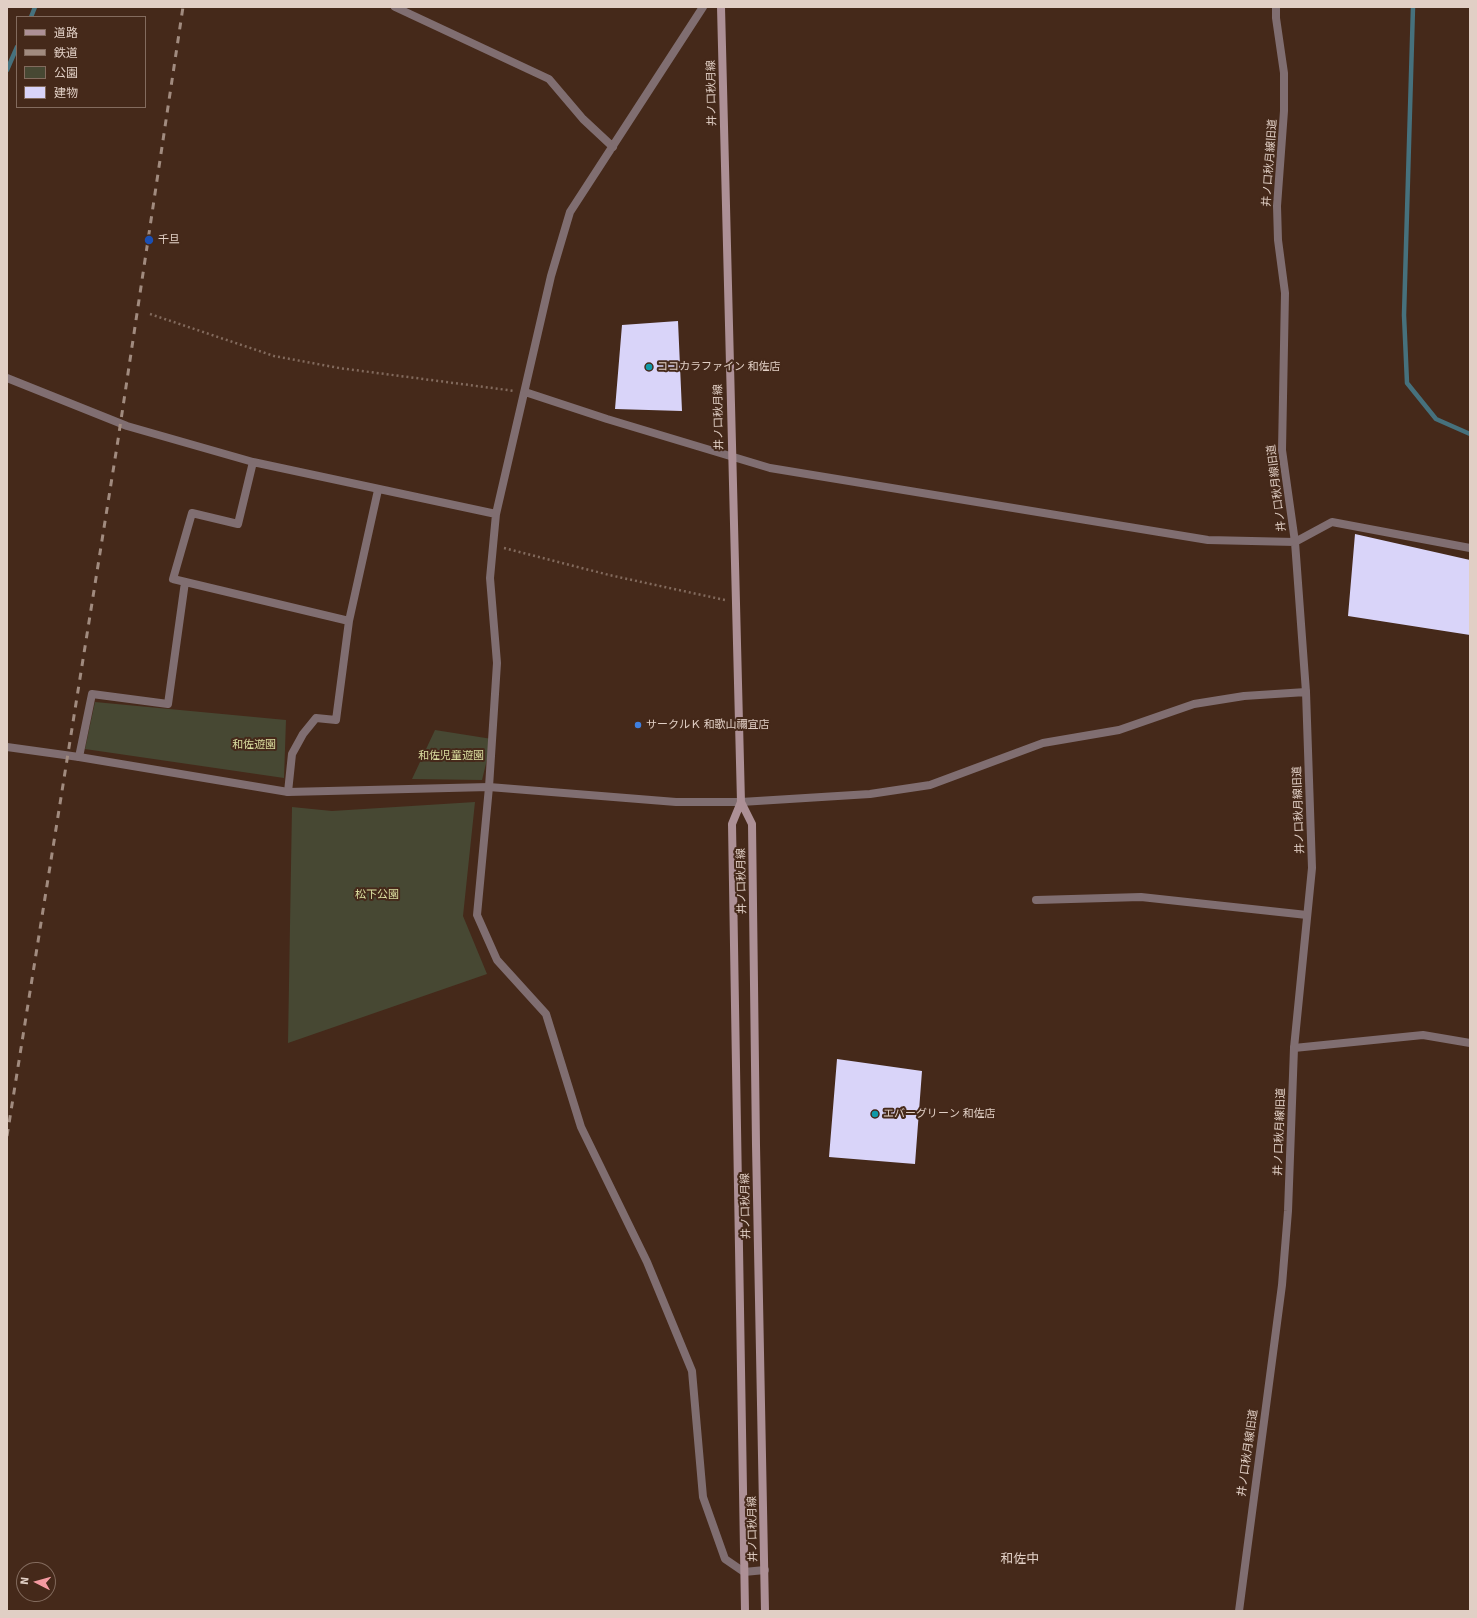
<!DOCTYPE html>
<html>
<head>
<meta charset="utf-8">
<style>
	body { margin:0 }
	#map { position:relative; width:1477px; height:1618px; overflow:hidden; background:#45291a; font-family:Signika,"Noto Sans JP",sans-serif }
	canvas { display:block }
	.frame { position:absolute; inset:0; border:8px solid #e1cfc5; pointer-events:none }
	.legend { position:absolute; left:16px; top:16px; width:130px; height:92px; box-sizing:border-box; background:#45291a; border:1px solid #836b5e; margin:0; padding:5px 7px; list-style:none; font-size:12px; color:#e1cfc5 }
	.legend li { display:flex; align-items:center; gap:8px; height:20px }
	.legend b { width:20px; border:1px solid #836b5e }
	.north { position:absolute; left:16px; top:1562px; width:40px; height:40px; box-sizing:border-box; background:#45291a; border:1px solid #836b5e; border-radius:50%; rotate:276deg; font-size:11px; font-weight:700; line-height:16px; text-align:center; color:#e1cfc5 }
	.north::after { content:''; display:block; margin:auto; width:14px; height:18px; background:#f49aa1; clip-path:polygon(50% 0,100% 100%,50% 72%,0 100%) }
</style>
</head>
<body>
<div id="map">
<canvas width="1477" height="1618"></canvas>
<div class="frame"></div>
<ul class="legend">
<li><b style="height:5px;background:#ad9096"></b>道路</li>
<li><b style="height:5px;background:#a18b7f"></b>鉄道</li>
<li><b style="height:11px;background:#474833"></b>公園</li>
<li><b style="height:11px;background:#d9d4f9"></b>建物</li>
</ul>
<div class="north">N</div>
</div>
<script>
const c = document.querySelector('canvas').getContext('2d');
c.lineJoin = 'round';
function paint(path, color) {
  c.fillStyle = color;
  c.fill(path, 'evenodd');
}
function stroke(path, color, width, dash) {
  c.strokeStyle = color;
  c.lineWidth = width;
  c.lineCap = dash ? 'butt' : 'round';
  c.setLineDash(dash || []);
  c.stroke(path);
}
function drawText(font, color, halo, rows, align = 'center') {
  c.font = font + ' Signika,"Noto Sans JP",sans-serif';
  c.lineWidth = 4;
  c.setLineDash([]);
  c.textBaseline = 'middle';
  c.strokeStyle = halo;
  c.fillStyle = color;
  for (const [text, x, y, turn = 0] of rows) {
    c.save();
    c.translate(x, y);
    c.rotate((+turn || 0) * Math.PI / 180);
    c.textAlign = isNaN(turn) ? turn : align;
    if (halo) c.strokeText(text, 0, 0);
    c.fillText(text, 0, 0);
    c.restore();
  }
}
paint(new Path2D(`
	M95 702 286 720 284 778 85 749Z
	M435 730 492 739 482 780 412 779Z
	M475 802 463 916 487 974 288 1043 292 807 332 811Z`), '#474833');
stroke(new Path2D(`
	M1413 7 1404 315 1407 383 1436 419 1470 434
	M31 17 35 7
	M7 70 17 47`), '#46717d', 4.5);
paint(new Path2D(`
	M678 321 682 411 615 409 622 325Z
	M1355 534 1470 560V635L1348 616Z
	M837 1059 922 1071 915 1164 829 1157Z`), '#d9d4f9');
stroke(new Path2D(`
	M150 314 274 356 339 368 515 391
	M504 548 609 575 725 600`), '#826a5d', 2.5, [2, 3]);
stroke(new Path2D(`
	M395 7 549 79 583 119 613 147
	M703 7 570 212 551 276 496 514 490 578 497 663 489 787 477 915 497 960 546 1014 581 1127 647 1262 692 1371 703 1497 725 1559 744 1572 765 1570
	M1276 7V18L1284 73V111L1277 206 1278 240 1285 293 1282 450 1295 542 1306 692
	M7 378 127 426 253 462 496 514
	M525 392 607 419 770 468 1208 540 1295 542 1332 522 1470 548
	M253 462 238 524 192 513 173 579 349 621
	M79 757 92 694 168 704 185 582
	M288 792 292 754 303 734 316 718 336 720 349 621 378 490
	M1036 900 1141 897 1307 915
	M1294 1048 1423 1035 1470 1043`), '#806e71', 8);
stroke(new Path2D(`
	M7 747 79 757 288 792 489 787 676 802H741L870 794 930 785 1043 743 1119 730 1194 704 1244 696 1306 692 1312 868 1294 1048 1288 1211 1282 1285 1239 1611`), '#806e71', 8);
stroke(new Path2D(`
	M721 7 741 802 732 824 745 1611
	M741 802 752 824 756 1145 765 1611`), '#ad9096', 8);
stroke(new Path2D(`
	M7 1136 118 440 183 7`), '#a18b7f', 3, [7, 7]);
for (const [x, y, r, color] of [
	[149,240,5,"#1a4fb4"],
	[649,367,4,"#0f9aa8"],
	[638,725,4,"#3f7fe0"],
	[875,1114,4,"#0f9aa8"]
]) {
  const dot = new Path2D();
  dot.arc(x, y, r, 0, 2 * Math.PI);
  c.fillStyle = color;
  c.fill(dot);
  stroke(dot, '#45291a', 1.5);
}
drawText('11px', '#e1cfc5', '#45291a', [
	["井ノ口秋月線",712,93,-91],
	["井ノ口秋月線旧道",1270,163,-86],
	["井ノ口秋月線",719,417,-91],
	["井ノ口秋月線旧道",1277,488,-97],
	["井ノ口秋月線旧道",1299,810,-92],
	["井ノ口秋月線",742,881,-91],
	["井ノ口秋月線旧道",1280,1132,-88],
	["井ノ口秋月線",746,1206,-91],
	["井ノ口秋月線旧道",1248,1453,-82],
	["井ノ口秋月線",753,1529,-91]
]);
drawText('11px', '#e1cfc5', '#45291a', [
	["千旦",158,240],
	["ココカラファイン 和佐店",657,367],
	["サークルＫ 和歌山禰宜店",646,725],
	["エバーグリーン 和佐店",883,1114]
], 'left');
drawText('11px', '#dcdfa0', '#45291a', [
	["和佐遊園",254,745],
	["和佐児童遊園",451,756],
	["松下公園",377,895]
]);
drawText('13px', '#e1cfc5', '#45291a', [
	["和佐中",1020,1560]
]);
</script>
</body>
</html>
